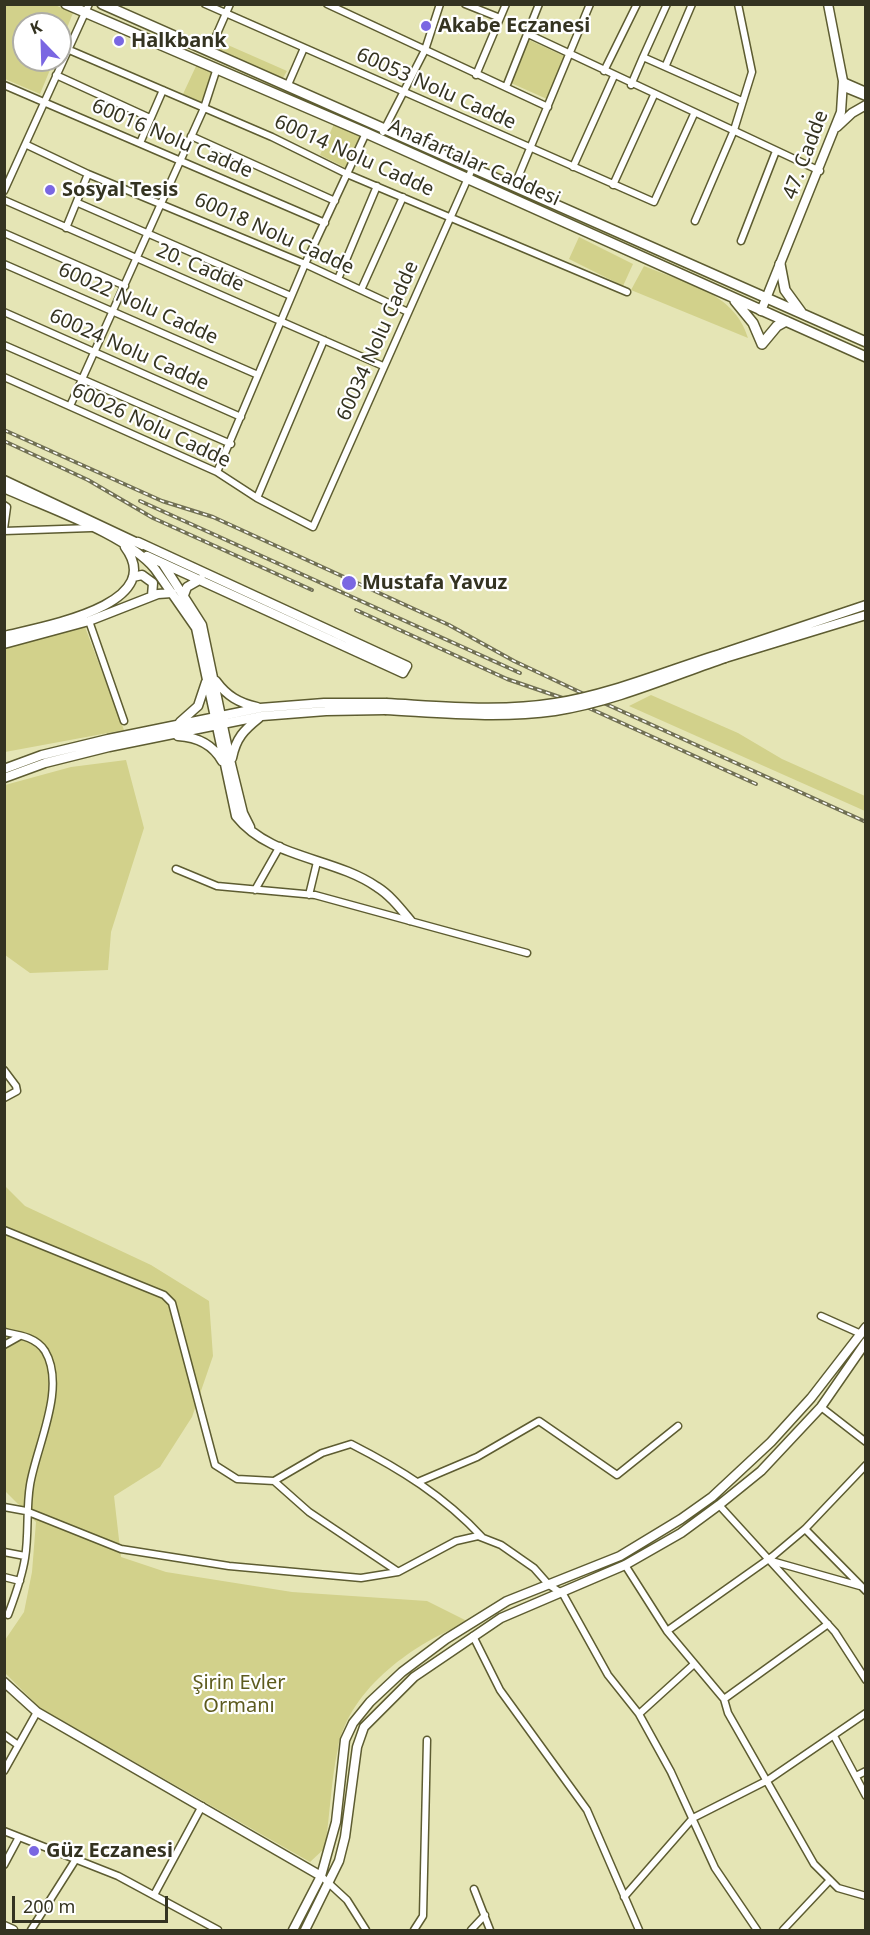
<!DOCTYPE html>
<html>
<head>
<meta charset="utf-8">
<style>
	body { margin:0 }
	#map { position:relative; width:870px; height:1935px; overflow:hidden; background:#e5e5b5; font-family:"Noto Sans",sans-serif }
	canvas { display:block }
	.frame { position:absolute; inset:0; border:6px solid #343321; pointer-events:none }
	.north { position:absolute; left:12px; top:12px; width:60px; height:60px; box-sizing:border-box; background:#fff; border:2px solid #aeada6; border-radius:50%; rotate:337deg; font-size:16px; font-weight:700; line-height:24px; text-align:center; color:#343321 }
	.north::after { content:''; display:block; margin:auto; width:21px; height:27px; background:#7a67e2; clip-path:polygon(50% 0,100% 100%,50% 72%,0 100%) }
	.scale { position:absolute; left:12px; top:1896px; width:156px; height:27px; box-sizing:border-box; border:3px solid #343321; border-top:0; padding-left:8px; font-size:18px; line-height:21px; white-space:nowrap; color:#343321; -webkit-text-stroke:4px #fff; paint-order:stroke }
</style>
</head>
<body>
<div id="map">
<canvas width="870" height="1935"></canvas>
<div class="frame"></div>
<div class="north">K</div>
<div class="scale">200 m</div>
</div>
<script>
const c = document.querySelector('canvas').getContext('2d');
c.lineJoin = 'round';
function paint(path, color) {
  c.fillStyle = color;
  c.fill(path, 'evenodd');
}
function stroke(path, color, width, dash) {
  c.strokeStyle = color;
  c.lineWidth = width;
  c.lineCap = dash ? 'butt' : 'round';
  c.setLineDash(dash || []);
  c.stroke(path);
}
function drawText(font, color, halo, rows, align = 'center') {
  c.font = font + ' "Noto Sans",sans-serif';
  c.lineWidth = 4.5;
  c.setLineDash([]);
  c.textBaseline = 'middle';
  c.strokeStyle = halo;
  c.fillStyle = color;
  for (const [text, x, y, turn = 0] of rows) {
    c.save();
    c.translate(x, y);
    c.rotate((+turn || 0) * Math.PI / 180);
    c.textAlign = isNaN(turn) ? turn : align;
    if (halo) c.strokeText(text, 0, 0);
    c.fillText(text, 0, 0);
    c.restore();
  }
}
paint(new Path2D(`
	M4 5H55L73 13 60 45V24H24V60H54L40 94 5 79Z
	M529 40 564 56 547 99 511 83Z
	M221 42 287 71 283 78 217 50Z
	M197 64 214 71 201 102 183 94Z
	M334 124 361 137 346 168 320 155Z
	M579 237 633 264 623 286 569 259Z
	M644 266C684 283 735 292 748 338L631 290Z
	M85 627 124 730 5 752V648Z
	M651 695 738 733 782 759 865 796V811L629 706Z
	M126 760 144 828 111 932 108 970 30 973 5 955V785L71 767Z
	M4 1185 25 1206 151 1265 209 1301 213 1356 192 1417 160 1467 114 1496 121 1557 166 1572 292 1592 427 1601 469 1622C416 1642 350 1687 338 1748 331 1780 330 1815 325 1848L310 1862 40 1708 5 1673V1640L24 1612 32 1572 36 1522 5 1491Z`), '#d2d18b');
const street = new Path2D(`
	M205 4 654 202 694 114
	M327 4 548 107
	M465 4 500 18
	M528 34 820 171
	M67 49 272 137 347 174 627 292
	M209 52 230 4
	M643 57 667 4
	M666 65 692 4
	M604 71 637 4
	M56 75 150 118
	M476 75 506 4
	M843 81 866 91
	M4 85 325 223
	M631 85 643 57 742 101
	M287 87 304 48
	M506 87 539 4
	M844 88 866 97
	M383 132 425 50 440 4
	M191 136 335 201
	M140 143 163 90
	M27 145 88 174 305 264 408 312
	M573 167 614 76
	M613 185 654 95
	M514 187 590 4
	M4 191 89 4
	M4 200 383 366
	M78 203 291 296
	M695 221 734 130 752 72 738 4
	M66 228 88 174
	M4 233 125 286
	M741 241 776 151
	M4 264 258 375
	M338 279 377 186
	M361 290 403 197
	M4 312 241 417
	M4 345 231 444
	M4 377 217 472 257 498 313 527 472 169
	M70 406 204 108 217 68
	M217 472 305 264 366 133
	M257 498 324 340
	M4 505 7 507 4 529
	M4 531 91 528
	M89 621 124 721
	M176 869 217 886 315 895 527 953
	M255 890 280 846
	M309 895 317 862
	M4 1070 16 1086 17 1091 4 1098
	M4 1230 164 1295 172 1303 215 1465 237 1479 274 1481 309 1512 397 1571
	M821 1316 859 1333
	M4 1332C19 1335 36 1337 45 1351 67 1388 36 1447 30 1485 26 1509 29 1534 25 1558 22 1578 15 1596 8 1615
	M4 1345 20 1336
	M821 1407 866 1442
	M274 1481 322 1453 351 1444C400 1469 444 1496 482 1537
	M418 1482 477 1457 539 1421 617 1475 678 1426
	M719 1505 835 1632 866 1680
	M4 1507 26 1511 121 1549 229 1566 361 1578 398 1572 456 1541 478 1536 501 1545 534 1568 549 1585 563 1594 608 1675 639 1714 671 1772 715 1868 757 1930
	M805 1529 866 1591
	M4 1552 25 1556
	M768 1560 860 1586
	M625 1565 667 1631 724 1699 728 1713 814 1864 838 1888 866 1896
	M4 1577 20 1581
	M667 1631 773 1556 805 1529 866 1465
	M473 1636 500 1690 587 1810 639 1930
	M724 1699 828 1624
	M639 1714 693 1665
	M4 1735 18 1745
	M834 1736 866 1796
	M4 1771 37 1712
	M856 1776 866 1771
	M4 1831 118 1876 218 1930
	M4 1865 19 1837
	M321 1876 347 1900 366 1930
	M474 1889 490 1930
	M154 1895 202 1806
	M624 1897 693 1818 768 1780 866 1713
	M31 1930 76 1859
	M414 1930 423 1916 427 1740
	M471 1930 485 1915
	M783 1930 830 1880`);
const secondary = new Path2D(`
	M837 127 852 113 866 105
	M761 311 841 112 843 81 828 4
	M4 480 142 545
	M4 488C47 508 126 534 155 569L196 628 236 816C270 859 334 857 377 887 390 895 400 908 410 920
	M138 542 407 666 403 673 147 556
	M163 564 202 625 231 764 243 813 250 827
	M133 577 142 575 153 583 152 596
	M184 595 187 587 201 579
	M4 636C39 627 169 606 125 547
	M4 644 89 621 158 594 172 593
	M723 653 866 605
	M725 658 866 615
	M216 681C227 696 239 703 257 707
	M180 722 198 706 206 682
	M178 736C197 737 213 745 222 761
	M232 758C236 738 244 730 259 718
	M4 769 42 755 108 739 260 708 324 703H386
	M4 778 45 763 109 747 262 716 326 711 385 710
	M4 1682 37 1712 321 1876
	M4 1926 13 1930
	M293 1930 321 1876 336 1822 345 1740 353 1723 370 1702 402 1672 446 1639 507 1601 620 1556 681 1519 712 1497 771 1442 811 1398 866 1327
	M305 1930 339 1861 345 1837 357 1747 364 1727 414 1677 501 1618 625 1565 681 1533 719 1505 761 1471 821 1407 866 1342`);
const primary = new Path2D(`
	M66 4 366 133 866 357
	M102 4 866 342
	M780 264 785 290 801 312
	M735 301 753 323 762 344
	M762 344 777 326 786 321`);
stroke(street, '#5d5c31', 9);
stroke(secondary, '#5d5c31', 11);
stroke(primary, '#5d5c31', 12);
stroke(street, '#fff', 6);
stroke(secondary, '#fff', 8);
stroke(primary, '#fff', 9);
const rail = new Path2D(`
	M4 430 162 501 213 517 449 625 514 661 586 695 866 822
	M4 441 88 480 153 518 312 590
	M140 501 520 673
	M356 610 507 679 580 704 756 784`);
stroke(rail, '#717054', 4);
stroke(rail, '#fff', 1.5, [4.5]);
const secondaryBridge = new Path2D(`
	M386 703C442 706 499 712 555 703 612 694 668 670 723 653
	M385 710C442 713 498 719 555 711 613 702 670 677 725 658`);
stroke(secondaryBridge, '#5d5c31', 11, []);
stroke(secondaryBridge, '#fff', 8);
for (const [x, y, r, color] of [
	[426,26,6,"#7a67e2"],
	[119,41,6,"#7a67e2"],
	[50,190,6,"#7a67e2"],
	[349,583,8,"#7a67e2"],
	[34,1851,6,"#7a67e2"]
]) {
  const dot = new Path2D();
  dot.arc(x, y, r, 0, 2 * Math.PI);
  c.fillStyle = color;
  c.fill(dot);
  stroke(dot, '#fff', 2);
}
drawText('bold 20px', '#343321', '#fff', [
	["Akabe Eczanesi",438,26],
	["Halkbank",131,41],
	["Sosyal Tesis",62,190],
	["Mustafa Yavuz",362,583],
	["Güz Eczanesi",46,1851]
], 'left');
drawText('20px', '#343321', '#fff', [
	["60053 Nolu Cadde",436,89,24],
	["60016 Nolu Cadde",172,139,23],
	["47. Cadde",806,155,-69],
	["60014 Nolu Cadde",354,156,24],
	["Anafartalar Caddesi",474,163,24],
	["60018 Nolu Cadde",274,234,24],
	["20. Cadde",200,268,23],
	["60022 Nolu Cadde",138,304,24],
	["60034 Nolu Cadde",378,341,-66],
	["60024 Nolu Cadde",129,350,24],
	["60026 Nolu Cadde",151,426,25]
]);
drawText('20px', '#5d5b1e', '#fff', [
	["Şirin Evler",239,1683],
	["Ormanı",239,1706]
]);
</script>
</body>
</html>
